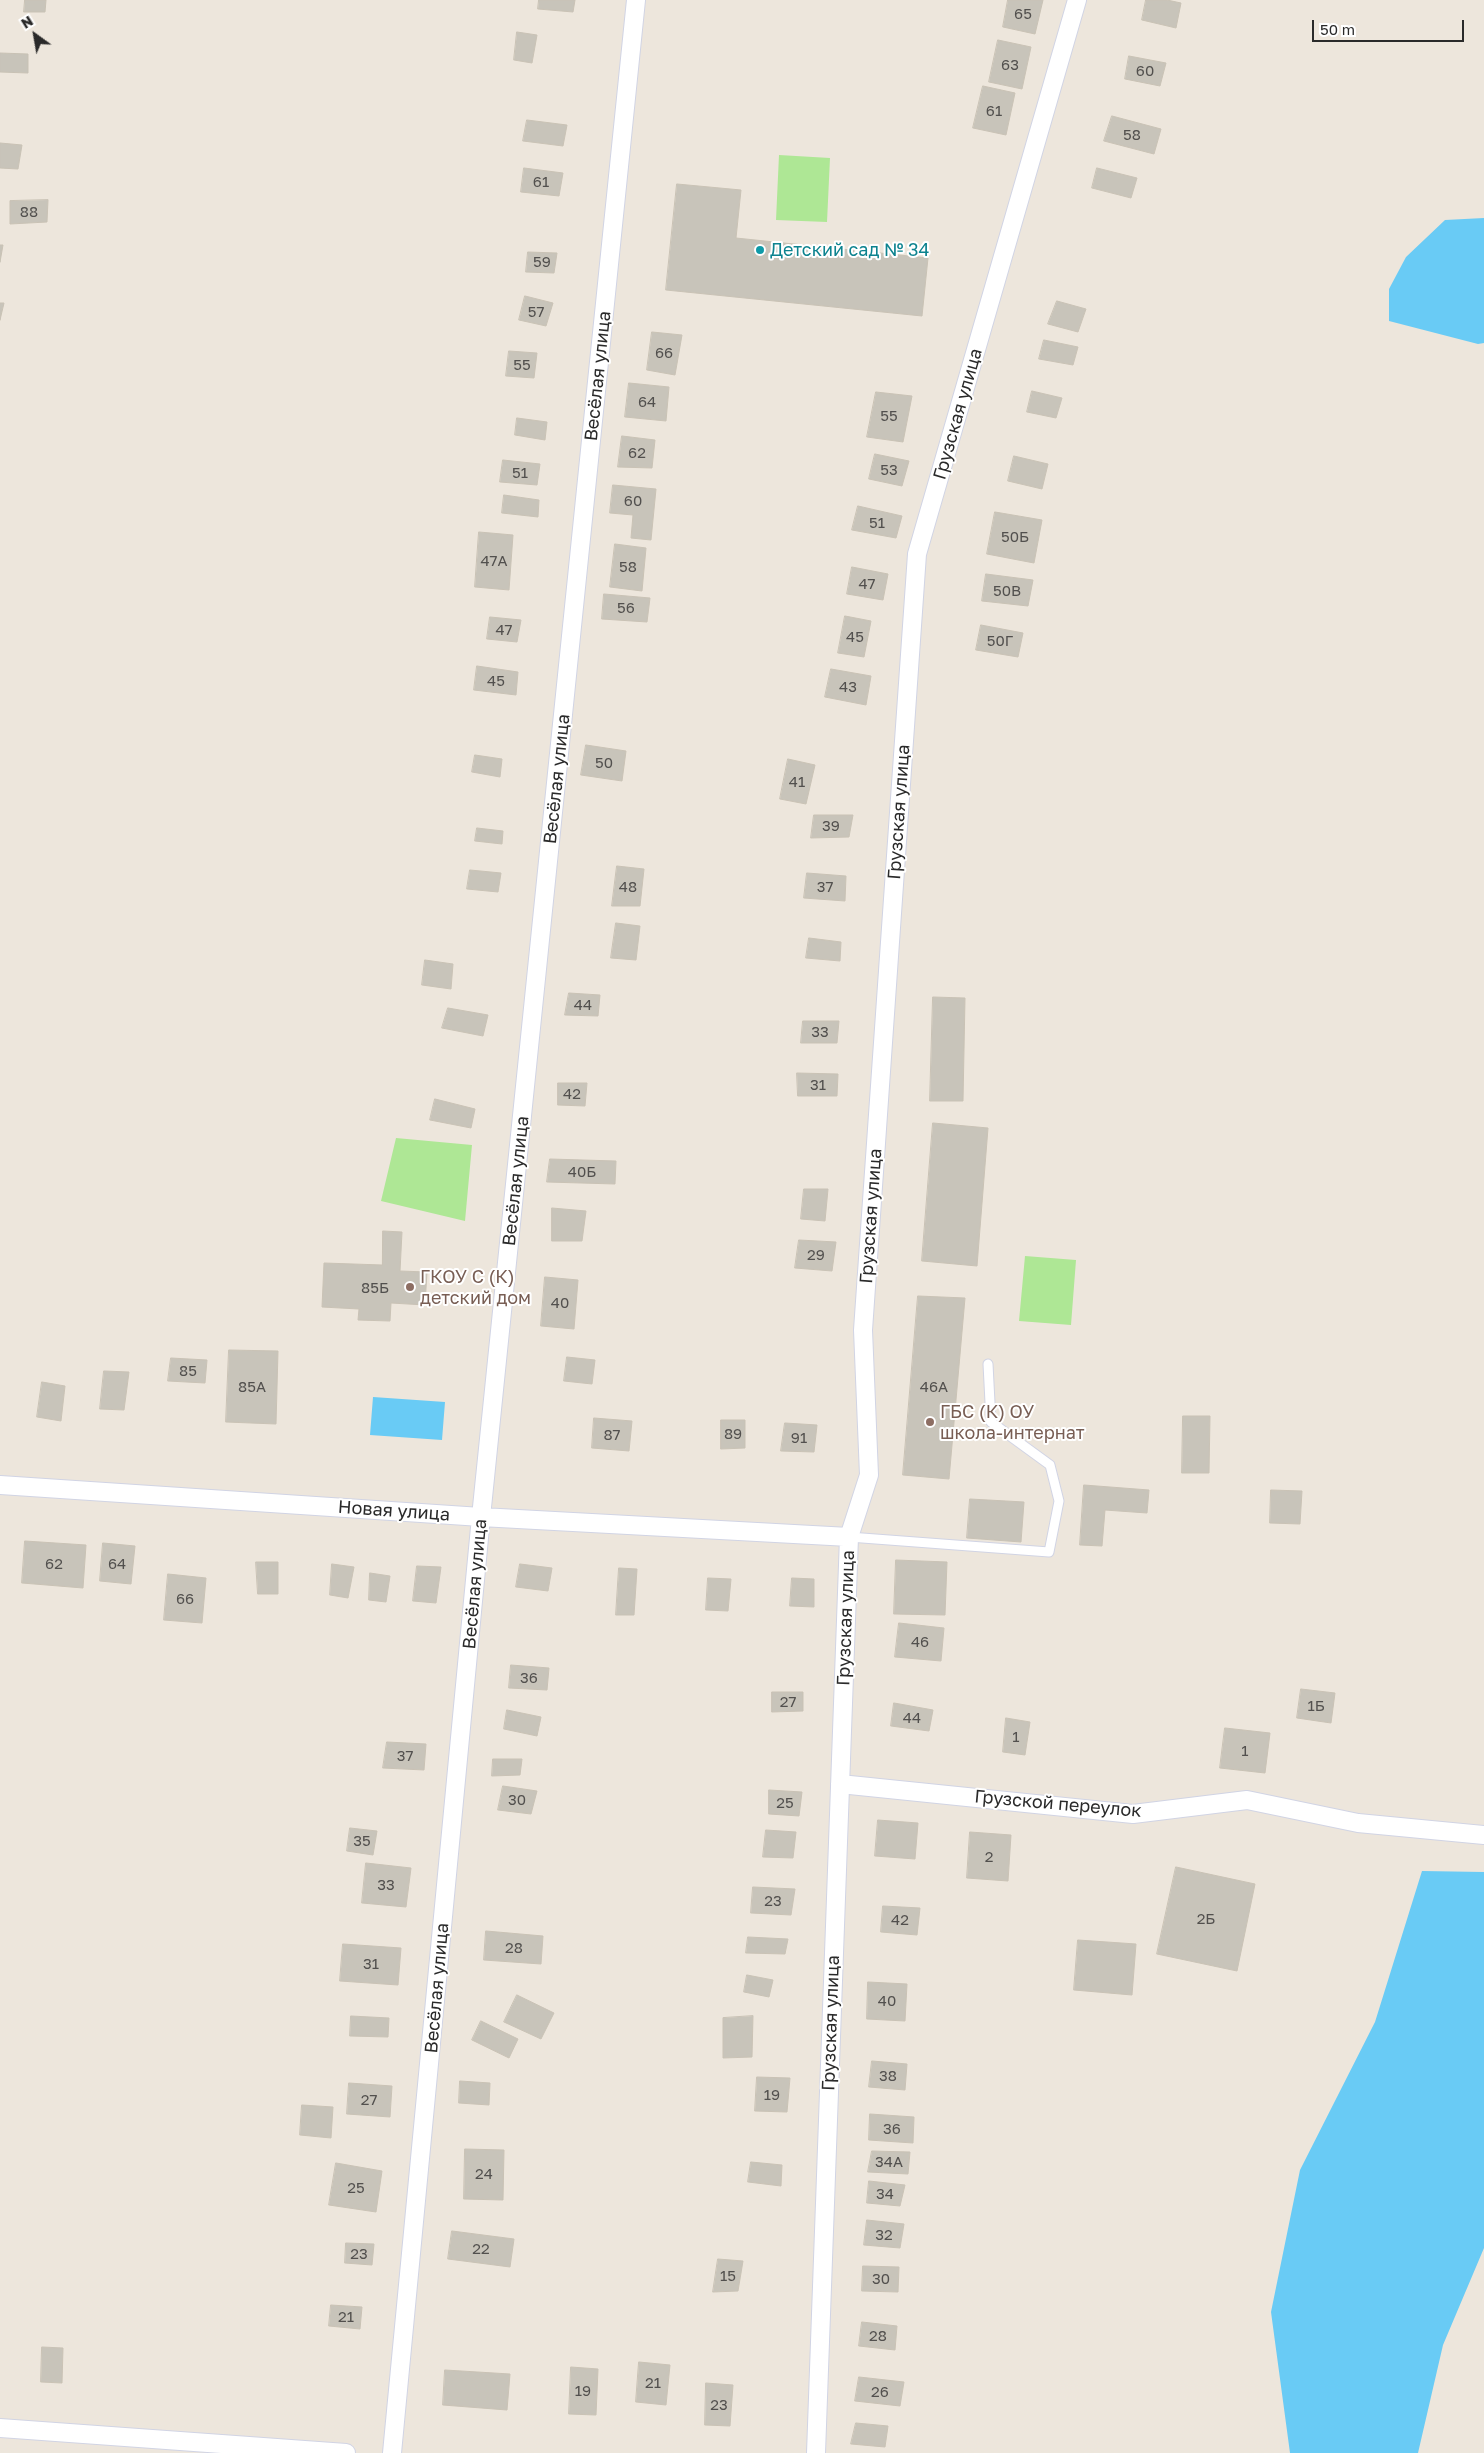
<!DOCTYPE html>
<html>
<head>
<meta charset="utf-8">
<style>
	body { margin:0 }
	#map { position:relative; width:1484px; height:2453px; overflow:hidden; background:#ede6dc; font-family:"Golos Text",sans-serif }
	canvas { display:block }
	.north { position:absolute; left:10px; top:10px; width:50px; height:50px; -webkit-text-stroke:4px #fff; paint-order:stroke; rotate:328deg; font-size:14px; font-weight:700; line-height:20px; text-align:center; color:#2a2a2a }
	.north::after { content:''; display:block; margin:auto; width:18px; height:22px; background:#2a2a2a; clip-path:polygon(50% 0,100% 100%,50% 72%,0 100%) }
	.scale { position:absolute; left:1312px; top:20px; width:152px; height:22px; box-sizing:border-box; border:2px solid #2a2a2a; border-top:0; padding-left:6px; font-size:15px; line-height:18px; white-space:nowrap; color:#2a2a2a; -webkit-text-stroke:4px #fff; paint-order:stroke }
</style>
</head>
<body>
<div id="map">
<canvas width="1484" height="2453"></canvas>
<div class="north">N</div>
<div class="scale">50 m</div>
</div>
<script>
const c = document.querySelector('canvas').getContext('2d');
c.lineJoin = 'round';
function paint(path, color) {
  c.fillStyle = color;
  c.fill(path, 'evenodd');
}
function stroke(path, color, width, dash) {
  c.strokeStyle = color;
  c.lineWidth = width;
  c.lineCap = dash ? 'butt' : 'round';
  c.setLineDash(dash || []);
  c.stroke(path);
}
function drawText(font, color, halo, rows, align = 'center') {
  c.font = font + ' "Golos Text",sans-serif';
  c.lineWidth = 4;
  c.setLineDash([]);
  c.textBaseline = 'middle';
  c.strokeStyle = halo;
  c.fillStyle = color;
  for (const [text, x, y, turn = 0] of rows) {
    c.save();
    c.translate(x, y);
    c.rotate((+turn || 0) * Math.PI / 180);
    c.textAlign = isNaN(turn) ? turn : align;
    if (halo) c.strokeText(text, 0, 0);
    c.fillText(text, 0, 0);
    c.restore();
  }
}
paint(new Path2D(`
	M779 155 830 158 827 222 776 220Z
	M396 1138 472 1145 465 1221 381 1201Z
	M1025 1256 1076 1260 1071 1325 1019 1321Z`), '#aee795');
paint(new Path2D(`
	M1484 218V343L1478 344 1389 321V289L1406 257 1445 220Z
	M373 1397 445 1402 442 1440 370 1435Z
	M1422 1871 1484 1872V2248L1443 2345 1418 2453H1290L1271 2312 1300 2170 1375 2022Z`), '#69cbf5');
const building = new Path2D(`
	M25 0H46L45 12H24Z
	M539 0H575L573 12 538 9Z
	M1008 0H1043L1035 34 1003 27Z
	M1146 0H1167L1181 3 1176 28 1142 20Z
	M517 32 537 35 532 63 514 60Z
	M998 40 1031 47 1022 89 989 82Z
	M0 53 28 54V73L0 72Z
	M1129 56 1166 63 1160 86 1125 79Z
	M983 86 1015 93 1006 135 973 128Z
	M1112 116 1161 129 1154 154 1104 141Z
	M527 120 567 125 563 146 523 141Z
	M0 143 22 145 18 169 0 168Z
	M524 168 563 173 559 196 521 192Z
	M1097 168 1137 178 1131 198 1092 188Z
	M677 184 741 190 736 238 928 258 922 316 666 290Z
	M48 200 47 222 10 224V201Z
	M0 245H3L0 262Z
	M528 252 557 253 554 273 526 272Z
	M525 296 553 303 546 326 519 320Z
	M1057 301 1086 309 1078 332 1048 324Z
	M0 303H4L0 320Z
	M652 332 682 335 675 375 647 370Z
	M1044 340 1078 347 1073 365 1039 359Z
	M509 351 537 353 534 378 506 376Z
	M629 383 669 387 666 421 625 417Z
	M1032 391 1062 398 1056 418 1027 412Z
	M876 392 912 396 903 442 867 437Z
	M517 418 547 422 545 440 515 435Z
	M622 436 655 440 652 468 618 467Z
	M875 454 909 461 902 486 869 479Z
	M1014 456 1048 464 1042 489 1008 481Z
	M503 460 540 464 537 485 500 482Z
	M613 485 656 489 651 540 631 538 633 515 610 513Z
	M504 495 539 500 538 517 502 513Z
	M858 506 902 516 896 538 852 530Z
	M995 512 1042 520 1034 563 987 554Z
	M479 532 513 535 509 590 475 587Z
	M615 544 646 548 642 591 610 587Z
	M852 567 888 574 883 600 847 594Z
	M986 574 1033 580 1028 606 982 601Z
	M604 594 650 598 647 622 602 619Z
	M845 616 871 621 864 657 838 653Z
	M490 617 521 620 517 642 487 639Z
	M981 625 1023 633 1018 657 976 650Z
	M477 666 518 672 516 695 474 690Z
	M831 669 871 676 866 705 825 697Z
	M586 745 626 751 622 781 581 775Z
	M475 755 502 759 500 777 472 772Z
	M788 759 815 765 806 804 780 799Z
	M814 815H853L849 837 811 838Z
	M477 828 503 831 502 844 475 841Z
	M617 866 644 869 640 906H612Z
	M470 870 501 873 498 892 467 889Z
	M807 873 846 876 845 901 804 898Z
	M616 923 640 926 636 960 611 958Z
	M809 938 841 942 840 961 806 958Z
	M425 960 453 964 451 989 422 985Z
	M569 993 600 995 598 1016 565 1015Z
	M933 997 965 998 963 1101H930Z
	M448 1008 488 1015 483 1036 442 1028Z
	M803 1021H839L837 1043H801Z
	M797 1073 838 1074 837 1096H798Z
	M558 1083H587L585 1106 558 1105Z
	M435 1099 475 1109 471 1128 430 1120Z
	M933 1123 988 1128 977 1266 922 1261Z
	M550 1159 616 1161 615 1184 547 1182Z
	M804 1189H828L825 1221 801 1219Z
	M552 1208 586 1211 582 1241H552Z
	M383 1231 402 1232 400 1271 427 1272 425 1305 391 1303 390 1321 358 1320 359 1309 322 1307 324 1263 382 1265Z
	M799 1240 836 1242 832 1271 795 1268Z
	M545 1277 578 1280 574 1329 541 1326Z
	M918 1296 965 1298 949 1479 903 1475Z
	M229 1350 278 1351 276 1424 226 1422Z
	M567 1357 595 1360 592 1384 564 1381Z
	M171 1358 207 1360 205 1383 168 1381Z
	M104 1371 129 1372 124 1410 100 1409Z
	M42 1382 65 1386 61 1421 37 1417Z
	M1183 1416H1210L1209 1473H1182Z
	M594 1418 632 1421 629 1451 592 1448Z
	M721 1420H745V1448L721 1449Z
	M785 1423 817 1425 814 1452 781 1451Z
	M1084 1485 1149 1490 1147 1513 1105 1510 1102 1546 1080 1545Z
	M1271 1490 1302 1491 1300 1524 1270 1523Z
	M970 1499 1024 1502 1021 1542 967 1538Z
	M25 1541 86 1545 83 1588 22 1583Z
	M103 1543 135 1546 131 1584 100 1581Z
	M896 1560 947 1562 945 1615 894 1614Z
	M256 1562H278V1594H258Z
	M332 1564 354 1567 348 1598 330 1595Z
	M520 1564 552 1568 548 1591 516 1587Z
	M417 1566 441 1567 436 1603 413 1601Z
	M619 1568 637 1569 634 1615H616Z
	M370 1573 390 1576 386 1602 369 1600Z
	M168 1574 206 1578 202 1623 164 1620Z
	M708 1578 731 1579 728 1611 706 1610Z
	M792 1578 814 1579V1607L790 1606Z
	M899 1623 944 1628 941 1661 895 1657Z
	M511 1665 549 1668 547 1690 509 1688Z
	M1301 1689 1335 1693 1331 1723 1297 1718Z
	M772 1692H803V1711L772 1712Z
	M894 1703 933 1710 929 1731 891 1726Z
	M507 1710 541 1717 537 1736 504 1729Z
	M1006 1718 1030 1722 1025 1755 1003 1752Z
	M1225 1728 1270 1733 1265 1773 1220 1768Z
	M387 1742 426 1744 424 1770 383 1768Z
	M493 1759H522L520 1775 492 1776Z
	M503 1786 537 1791 531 1814 498 1810Z
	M769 1790 802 1792 799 1816 769 1814Z
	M878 1820 918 1823 915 1859 875 1856Z
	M350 1828 377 1831 373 1855 347 1851Z
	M766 1830 796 1832 793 1858 763 1857Z
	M970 1832 1011 1835 1008 1881 967 1878Z
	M366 1863 411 1868 406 1907 362 1903Z
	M1176 1867 1255 1884 1237 1971 1157 1954Z
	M753 1887 795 1889 791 1915 751 1913Z
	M883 1906 920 1908 917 1935 881 1932Z
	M486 1931 543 1936 541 1964 484 1960Z
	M748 1937 788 1939 785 1954 746 1953Z
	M1078 1940 1136 1944 1132 1995 1074 1990Z
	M343 1944 401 1948 398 1985 340 1981Z
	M747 1975 773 1980 769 1997 744 1992Z
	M868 1982 907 1984 905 2021 867 2019Z
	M517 1995 554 2013 541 2039 504 2022Z
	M351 2016 389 2018 388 2037 350 2036Z
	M753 2016 752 2057 723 2058V2018Z
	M481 2021 518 2039 509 2058 472 2040Z
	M872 2061 907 2064 905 2090 869 2087Z
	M757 2077 790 2078 787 2112 755 2111Z
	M460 2081 490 2083 489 2105 459 2103Z
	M349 2083 392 2086 390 2117 347 2114Z
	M302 2105 333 2107 331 2138 300 2135Z
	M870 2114 914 2117 913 2143 869 2140Z
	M465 2149 504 2150 503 2200 464 2199Z
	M872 2151 910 2152 908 2174 868 2172Z
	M751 2162 782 2165 781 2186 748 2182Z
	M336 2163 382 2171 376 2212 329 2205Z
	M869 2181 905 2185 900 2206 867 2203Z
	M867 2220 904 2224 900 2248 864 2245Z
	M452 2231 514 2239 510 2267 448 2259Z
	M346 2243 374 2244 372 2265 345 2263Z
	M718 2259 743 2261 738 2291 713 2292Z
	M863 2266 899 2267 898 2292 862 2291Z
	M331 2305 362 2307 360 2329 329 2326Z
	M862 2322 897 2326 895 2350 859 2346Z
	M42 2347 63 2348 62 2383 41 2382Z
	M639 2362 670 2365 666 2405 636 2402Z
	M571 2367 598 2369 596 2415 569 2414Z
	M445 2370 510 2374 507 2410 443 2405Z
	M859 2377 904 2382 900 2406 855 2401Z
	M706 2383 733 2385 730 2426 705 2425Z
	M856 2423 888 2426 885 2447 851 2444Z`);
paint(building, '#c8c4ba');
stroke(building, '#c9c2b5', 1);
const service = new Path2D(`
	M849 1537 1049 1552 1059 1501 1050 1465 991 1422 988 1364`);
const minor = new Path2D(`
	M0 1485 481 1517 849 1537
	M840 1784 1133 1814 1247 1800 1358 1823 1484 1835
	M0 2428 346 2453
	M392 2453 481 1517 636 0
	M816 2453 849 1537 869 1475 863 1330 917 554 1077 0`);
stroke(service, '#d1d4e4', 11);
stroke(minor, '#d1d4e4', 20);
stroke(service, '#fff', 9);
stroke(minor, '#fff', 18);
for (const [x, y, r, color] of [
	[760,250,5,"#0f9aa8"],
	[410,1287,5,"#8d6e63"],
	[930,1422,5,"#8d6e63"]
]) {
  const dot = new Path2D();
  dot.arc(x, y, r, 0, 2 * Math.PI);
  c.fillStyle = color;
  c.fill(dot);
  stroke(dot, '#fff', 2);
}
drawText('15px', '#52504e', null, [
	["65",1023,14],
	["63",1010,65],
	["60",1145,71],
	["61",994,111],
	["58",1132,135],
	["61",541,182],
	["88",29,212],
	["59",542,262],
	["57",536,312],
	["66",664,353],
	["55",522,365],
	["64",647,402],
	["55",889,416],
	["62",637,453],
	["53",889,470],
	["51",520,473],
	["60",633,501],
	["51",877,523],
	["50Б",1015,537],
	["47А",494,561],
	["58",628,567],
	["47",867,584],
	["50В",1007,591],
	["56",626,608],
	["47",504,630],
	["45",855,637],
	["50Г",1000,641],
	["45",496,681],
	["43",848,687],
	["50",604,763],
	["41",797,782],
	["39",831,826],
	["48",628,887],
	["37",825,887],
	["44",583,1005],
	["33",820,1032],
	["31",818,1085],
	["42",572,1094],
	["40Б",582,1172],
	["29",816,1255],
	["85Б",375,1288],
	["40",560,1303],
	["85",188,1371],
	["85А",252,1387],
	["46А",934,1387],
	["89",733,1434],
	["87",612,1435],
	["91",799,1438],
	["62",54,1564],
	["64",117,1564],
	["66",185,1599],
	["46",920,1642],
	["36",529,1678],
	["27",788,1702],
	["1Б",1316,1706],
	["44",912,1718],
	["1",1016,1737],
	["1",1245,1751],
	["37",405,1756],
	["30",517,1800],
	["25",785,1803],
	["35",362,1841],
	["2",989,1857],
	["33",386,1885],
	["23",773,1901],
	["2Б",1206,1919],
	["42",900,1920],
	["28",514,1948],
	["31",371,1964],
	["40",887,2001],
	["38",888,2076],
	["19",772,2095],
	["27",369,2100],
	["36",892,2129],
	["34А",889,2162],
	["24",484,2174],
	["25",356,2188],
	["34",885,2194],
	["32",884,2235],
	["22",481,2249],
	["23",359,2254],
	["15",728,2276],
	["30",881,2279],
	["21",346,2317],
	["28",878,2336],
	["21",653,2383],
	["19",583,2391],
	["26",880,2392],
	["23",719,2405]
]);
drawText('18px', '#0d838f', '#fff', [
	["Детский сад № 34",770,250]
], 'left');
drawText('18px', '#2a2a2a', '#fff', [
	["Весёлая улица",598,376,-84],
	["Грузская улица",958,414,-74],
	["Весёлая улица",557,779,-84],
	["Грузская улица",899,812,-86],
	["Весёлая улица",516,1181,-84],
	["Грузская улица",871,1216,-86],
	["Новая улица",394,1511,4],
	["Весёлая улица",475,1584,-85],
	["Грузская улица",846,1618,-88],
	["Грузской переулок",1058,1804,5],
	["Весёлая улица",437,1988,-85],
	["Грузская улица",831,2023,-88]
]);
drawText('18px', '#785e54', '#fff', [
	["ГКОУ С (К)",420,1277],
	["детский дом",420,1298],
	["ГБС (К) ОУ",940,1412],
	["школа-интернат",940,1433]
], 'left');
</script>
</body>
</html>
